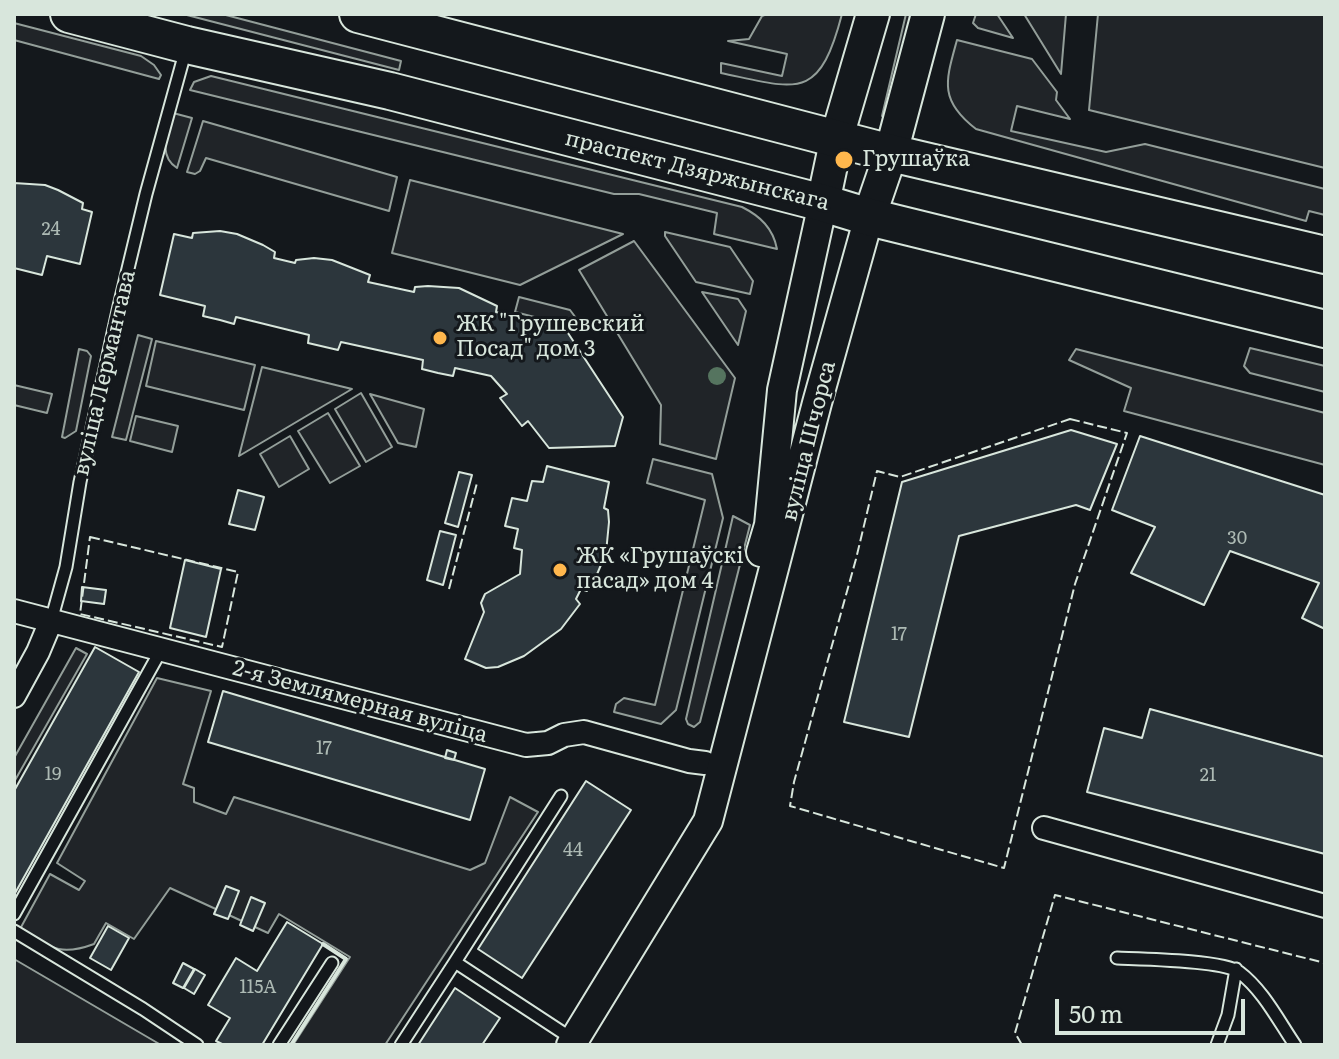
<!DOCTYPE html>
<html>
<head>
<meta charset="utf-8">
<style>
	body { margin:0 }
	#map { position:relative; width:1339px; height:1059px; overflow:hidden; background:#14181c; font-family:Literata,serif }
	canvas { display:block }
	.frame { position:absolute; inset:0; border:16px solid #d8e6dc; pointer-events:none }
	.scale { position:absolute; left:1055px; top:999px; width:190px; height:36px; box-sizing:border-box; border:4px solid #d8e6dc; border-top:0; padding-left:10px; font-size:24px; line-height:28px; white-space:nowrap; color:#d8e6dc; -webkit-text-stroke:6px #14181c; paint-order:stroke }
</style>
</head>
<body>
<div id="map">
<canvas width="1339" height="1059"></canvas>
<div class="frame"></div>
<div class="scale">50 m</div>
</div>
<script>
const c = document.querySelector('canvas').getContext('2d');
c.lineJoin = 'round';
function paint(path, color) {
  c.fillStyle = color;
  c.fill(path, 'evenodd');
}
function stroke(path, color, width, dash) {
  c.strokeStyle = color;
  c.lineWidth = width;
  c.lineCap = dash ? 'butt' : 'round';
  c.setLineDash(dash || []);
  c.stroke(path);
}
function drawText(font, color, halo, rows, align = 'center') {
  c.font = font + ' Literata,serif';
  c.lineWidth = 6;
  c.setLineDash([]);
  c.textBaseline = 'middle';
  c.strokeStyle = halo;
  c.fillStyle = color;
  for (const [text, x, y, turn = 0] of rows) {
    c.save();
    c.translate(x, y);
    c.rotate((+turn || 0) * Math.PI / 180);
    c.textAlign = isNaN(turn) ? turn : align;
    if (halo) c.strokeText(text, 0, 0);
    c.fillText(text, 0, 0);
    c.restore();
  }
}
const green = new Path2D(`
	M183 14H222L401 61 399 70Z
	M767 14H842C819 102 798 89 721 73V63L782 76 787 54 728 41 749 39 762 16Z
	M906 14H912L886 117 882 116Z
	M976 14H997L1013 38 978 28 973 23Z
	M1024 14H1066L1061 74Z
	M1098 14H1325V168L1089 110Z
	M14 23 141 56 154 65 161 75 159 79 14 40Z
	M957 40 1032 59 1057 92 1056 100 1070 119 1017 106 1011 131 1106 152 1145 144 1325 189V215L1309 211 1306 221 976 129C938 100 946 80 957 40Z
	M211 76 742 207C760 216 773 228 777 249L714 234 717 213 639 194H614L190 90 194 82Z
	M173 113 192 118 177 168C157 155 168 132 173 113Z
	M203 121 397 177 389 211 206 158 200 171 195 174 187 172Z
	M410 180 623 234 520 285 392 253Z
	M665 232 730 247 753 281 750 294 696 282 665 236Z
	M634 241 735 378 716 459 660 444 661 405 579 270Z
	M702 292 738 299 746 311 738 345Z
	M519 297 570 310 585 330 515 312Z
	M138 335 152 339 126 440 112 437Z
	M156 341 255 365 244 410 146 386Z
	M1250 348 1325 366V392L1250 373 1244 366Z
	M79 349 87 351 91 356 76 431 65 438 62 437Z
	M1076 349 1325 413V465L1124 411 1131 388 1069 360Z
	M262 367 352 389 239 456Z
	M14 385 52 394 47 413 14 405Z
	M361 393 392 447 366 462 335 409Z
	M370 394 424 409 416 447 398 443Z
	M328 413 360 466 330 483 298 431Z
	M136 416 178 426 172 452 130 441Z
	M290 436 309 469 279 487 260 454Z
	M653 459 712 474 723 518 676 710 661 724 614 712 616 704 624 698 655 705 705 500 647 483Z
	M733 516 750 525 700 722 694 727 688 724 686 719Z
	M76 648 87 654 14 782V758Z
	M157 678 211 691 183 784 194 788V802L226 814 234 797 470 870 485 863 510 797 538 812 385 1045H293L350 957 279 914 268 933 170 888 134 939 106 923 94 944C59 957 50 947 20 929L50 874 79 890 85 881 57 863Z
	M14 959 161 1045H14Z`);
paint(green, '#202428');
stroke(green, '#939e99', 2);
const building = new Path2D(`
	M14 183 45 185 58 190 83 203 82 209 92 212 80 264 47 256 42 275 14 268Z
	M220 231 237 234 263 245 275 252 274 258 295 263 296 260 314 258 332 260 370 275 368 282 414 292 415 287 428 286 459 288 497 306 496 312 566 330 623 417 615 446 549 448 528 421 522 426 500 398 507 394 491 376 455 368 453 376 438 373 422 369 423 360 341 342 338 350 308 343 309 335 236 317 234 324 220 320 203 316 205 306 160 295 174 234 192 238 193 233Z
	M1071 430 1117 444 1090 510 1076 505 959 536 909 737 844 722 902 482Z
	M1140 436 1325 495V629L1302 618 1319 583 1230 551 1204 605 1131 573 1155 527 1112 510Z
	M547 466 609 482 604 508 608 510 609 522 606 553 595 579 587 591 581 589 576 599 580 604 561 629 524 656 498 667 486 668 465 659 484 612 481 603 485 594 520 574 522 550 514 548 518 529 505 526 512 498 527 501 532 481 543 482Z
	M459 472 472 475 458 527 445 523Z
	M238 490 264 497 255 530 229 524Z
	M440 531 456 535 443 585 427 580Z
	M185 560 221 569 206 637 170 628Z
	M82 587 106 590 104 604 81 601Z
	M95 647 139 672 14 895V791Z
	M223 691 485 769 470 820 208 742Z
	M1150 709 1325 757V854L1087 792 1104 728 1142 738Z
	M447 750 456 753 454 760 445 758Z
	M586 781 631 810 522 978 478 949Z
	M226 886 239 891 228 919 214 914Z
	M251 897 265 903 253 931 240 925Z
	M287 922 323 944 262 1045H224L216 1041 230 1018 208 1005 236 958 257 971Z
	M108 926 129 938 111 970 90 958Z
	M183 963 194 969 183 988 173 983Z
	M195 969 205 975 194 994 184 988Z
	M455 988 500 1018 482 1045H418Z`);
paint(building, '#2c363c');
stroke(building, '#d8e6dc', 2);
const service = new Path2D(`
	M51 621 66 567 80 482 119 306 146 194 186 49
	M561 796 455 962 574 1040
	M14 914 161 650
	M14 931 143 1009 197 1045
	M1117 958C1140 959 1223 960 1239 972 1263 990 1278 1020 1295 1045
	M279 1045 332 963
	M401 1045 455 962
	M1217 1045 1228 1015 1236 969`);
const minor = new Path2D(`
	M14 611 526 745 548 743 564 735 584 732 689 761 705 763
	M14 696 38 652 51 621
	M1044 828 1325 906`);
const tertiary = new Path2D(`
	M761 552 769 525 782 390 823 203
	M571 1045 708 821 817 403 869 217`);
const secondary = new Path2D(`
	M823 203 837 137 873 14
	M869 217 891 153 928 14`);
const primary = new Path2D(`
	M69 14 187 45 390 91 823 203 869 217 1325 329
	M358 14 891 153 1325 255`);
stroke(service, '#d8e6dc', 15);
stroke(minor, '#d8e6dc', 26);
stroke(tertiary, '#d8e6dc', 32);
stroke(secondary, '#d8e6dc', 36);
stroke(primary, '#d8e6dc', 40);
stroke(service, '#14181c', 11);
stroke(minor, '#14181c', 22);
stroke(tertiary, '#14181c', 28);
stroke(secondary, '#14181c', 32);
stroke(primary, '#14181c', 36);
stroke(new Path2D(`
	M1070 419 1127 433 1075 584 1004 868 790 806 794 782 856 559 877 471 900 477Z
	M90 537 238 572 222 647 80 614Z
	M449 589 477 483
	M1022 1045 1015 1033 1055 895 1325 963`), '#d8e6dc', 2, [10, 4]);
stroke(new Path2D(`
	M291 1045 346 959 323 944`), '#d8e6dc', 4);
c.fillStyle = '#55745f';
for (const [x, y] of [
	[717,376]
]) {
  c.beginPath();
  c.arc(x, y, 9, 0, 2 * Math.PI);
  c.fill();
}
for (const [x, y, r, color] of [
	[844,160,10,"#ffb74d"],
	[440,338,8,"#ffb74d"],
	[560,570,8,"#ffb74d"]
]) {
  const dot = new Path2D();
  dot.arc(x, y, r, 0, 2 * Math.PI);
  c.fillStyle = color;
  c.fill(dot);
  stroke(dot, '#14181c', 3);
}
drawText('18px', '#adbab4', null, [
	["24",51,230],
	["30",1237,539],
	["17",899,635],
	["17",324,749],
	["19",53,775],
	["21",1208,776],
	["44",573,851],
	["115А",258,988]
]);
drawText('22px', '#d8e6dc', '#14181c', [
	["Грушаўка",862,160],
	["ЖК \"Грушевский",456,325],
	["Посад\" дом 3",456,350],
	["ЖК «Грушаўскі",576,557],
	["пасад» дом 4",576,582]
], 'left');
drawText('22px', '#d8e6dc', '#14181c', [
	["праспект Дзяржынскага",697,171,14],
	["вуліца Лермантава",105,373,-77],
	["вуліца Шчорса",809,441,-76],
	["2-я Землямерная вуліца",360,702,15]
]);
</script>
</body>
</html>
